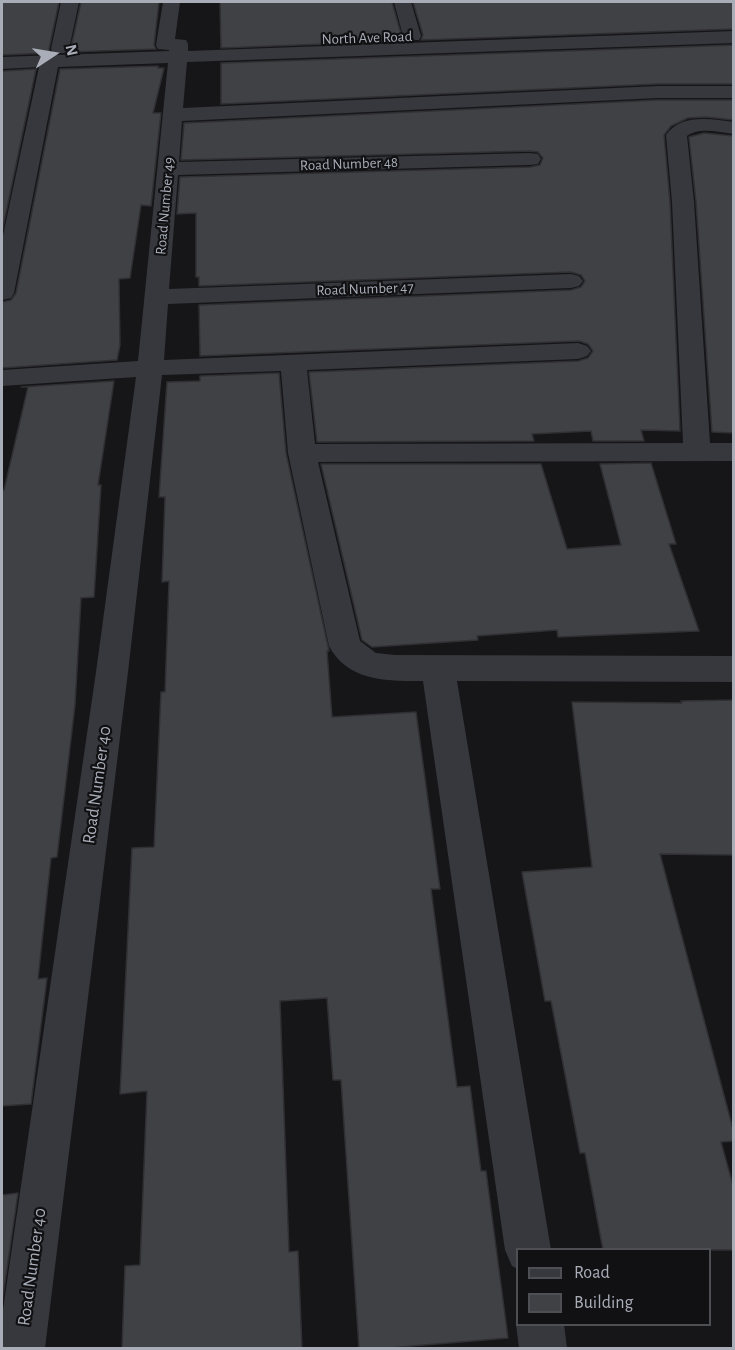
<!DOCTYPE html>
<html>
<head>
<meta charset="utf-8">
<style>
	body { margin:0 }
	#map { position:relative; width:735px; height:1350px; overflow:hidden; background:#161618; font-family:"Alegreya Sans",sans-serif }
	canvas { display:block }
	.frame { position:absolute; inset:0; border:3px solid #a8adb8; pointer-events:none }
	.legend { position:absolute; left:516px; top:1248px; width:195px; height:78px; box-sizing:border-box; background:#111113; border:2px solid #4d4f55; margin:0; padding:8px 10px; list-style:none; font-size:18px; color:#a8adb8 }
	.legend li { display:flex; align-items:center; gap:12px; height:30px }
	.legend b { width:30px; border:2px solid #4d4f55 }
	.north { position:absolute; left:24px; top:24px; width:60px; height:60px; -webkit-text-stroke:4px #111113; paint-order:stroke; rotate:78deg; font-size:16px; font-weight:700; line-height:24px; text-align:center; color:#a8adb8 }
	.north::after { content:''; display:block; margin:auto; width:21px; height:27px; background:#a8adb8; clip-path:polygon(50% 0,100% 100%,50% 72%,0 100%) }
</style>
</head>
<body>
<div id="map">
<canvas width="735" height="1350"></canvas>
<div class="frame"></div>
<ul class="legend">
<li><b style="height:8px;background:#37383d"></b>Road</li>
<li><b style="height:16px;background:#404145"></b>Building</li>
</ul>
<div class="north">N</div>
</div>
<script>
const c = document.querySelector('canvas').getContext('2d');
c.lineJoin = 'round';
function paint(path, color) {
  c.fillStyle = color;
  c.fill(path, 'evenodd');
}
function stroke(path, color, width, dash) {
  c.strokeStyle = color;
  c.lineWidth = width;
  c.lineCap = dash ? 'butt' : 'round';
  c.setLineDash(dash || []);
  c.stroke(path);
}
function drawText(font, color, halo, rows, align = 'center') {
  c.font = font + ' "Alegreya Sans",sans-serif';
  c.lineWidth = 4.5;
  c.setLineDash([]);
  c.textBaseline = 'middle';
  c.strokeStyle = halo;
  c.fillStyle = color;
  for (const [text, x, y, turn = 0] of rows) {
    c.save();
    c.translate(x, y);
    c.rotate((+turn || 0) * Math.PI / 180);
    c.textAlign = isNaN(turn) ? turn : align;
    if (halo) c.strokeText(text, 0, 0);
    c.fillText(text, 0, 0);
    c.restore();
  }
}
const building = new Path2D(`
	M2 2H59L49 49 50 53 2 55Z
	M81 2H159L154 45 156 49 70 52Z
	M220 2H392L403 41 221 48Z
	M413 2H734V29L421 40 423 35Z
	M734 45V84H658L221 104V63Z
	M158 66V68H164L153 113H161L151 206 141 205 130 278 119 279 120 345 117 360 2 368V302L11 300 16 293 60 69Z
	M36 69 2 232V71Z
	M658 100H734V120L706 117 688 118 671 126 664 135 670 202 680 431 641 430 644 441H593L591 431 532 434 534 441 317 442 309 372 578 361 588 358 593 351 588 344 579 341 200 356 199 305 571 290 581 287 585 281 581 275 571 272 199 286V277H196V213L177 214 180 177 530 167 540 165 543 158 538 152 530 151 181 160 184 123Z
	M704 133 734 136V433L712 432 696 202 689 137Z
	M279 373 286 453 329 651H327L332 717 416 712 440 889H431L457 1087 470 1086 481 1171H486L508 1338 389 1348H359L341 1080H333L327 998 280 1001 289 1252 298 1251 302 1348H122L125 1266 140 1265 147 1091 120 1094 132 848 154 847 161 692H165L169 581 162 582 165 497H159L167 382 200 381V376Z
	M114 381 98 485H101L94 597 81 598 75 705 57 857 51 858 38 979 47 978 31 1104 2 1106V490H4L28 387H21Z
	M651 463 676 544H669L699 631 558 637 557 630 477 636 478 640 372 647 362 640 321 464H541L567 549 621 545 600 464Z
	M734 700V855L660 854 734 1133V1141L721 1142 734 1189V1250H603L585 1153H580L551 1001H545L522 872 592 867 572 702 682 703 681 701Z
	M18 1193 2 1303V1195Z`);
paint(building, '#404145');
stroke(building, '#303034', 1.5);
paint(new Path2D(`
	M61 2H79L69 49 67 53H53L51 49Z
	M163 2H180L175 39 186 40 188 44V51L734 31V43L187 62 183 108 658 86H734V98H658L182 121 179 162 530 153 538 154 541 159 538 164 530 165 178 175 169 289 571 274 579 276 583 281 579 286 571 288 168 304 164 360 578 343 587 346 591 351 587 356 578 359 307 370 315 444 683 443 672 202 666 135C681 113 711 119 734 122V134C718 132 700 127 687 136L694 202 710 443H734V461L318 462 360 641 376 653 395 655 734 656V682L457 681 551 1250H518V1269L512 1266 505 1250 423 681C388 681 348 682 329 646L288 453 281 371 162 375 128 672 45 1348H2V1316L96 672 136 377 2 386V370L138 361 168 63 58 67 14 293 11 298 2 300V240L39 67 2 69V57L169 51V50L158 49 156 45Z
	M394 2H411L421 36 419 40H405L403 36Z
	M518 1321V1324H564L567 1348H519L516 1324Z`), '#37383d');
drawText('15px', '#a8adb8', '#111113', [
	["North Ave Road",367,38,-2],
	["Road Number 48",349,164,-2],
	["Road Number 49",165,206,-85],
	["Road Number 47",365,289,-2]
]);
drawText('18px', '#a8adb8', '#111113', [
	["Road Number 40",97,785,-82],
	["Road Number 40",32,1267,-82]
]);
</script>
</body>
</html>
